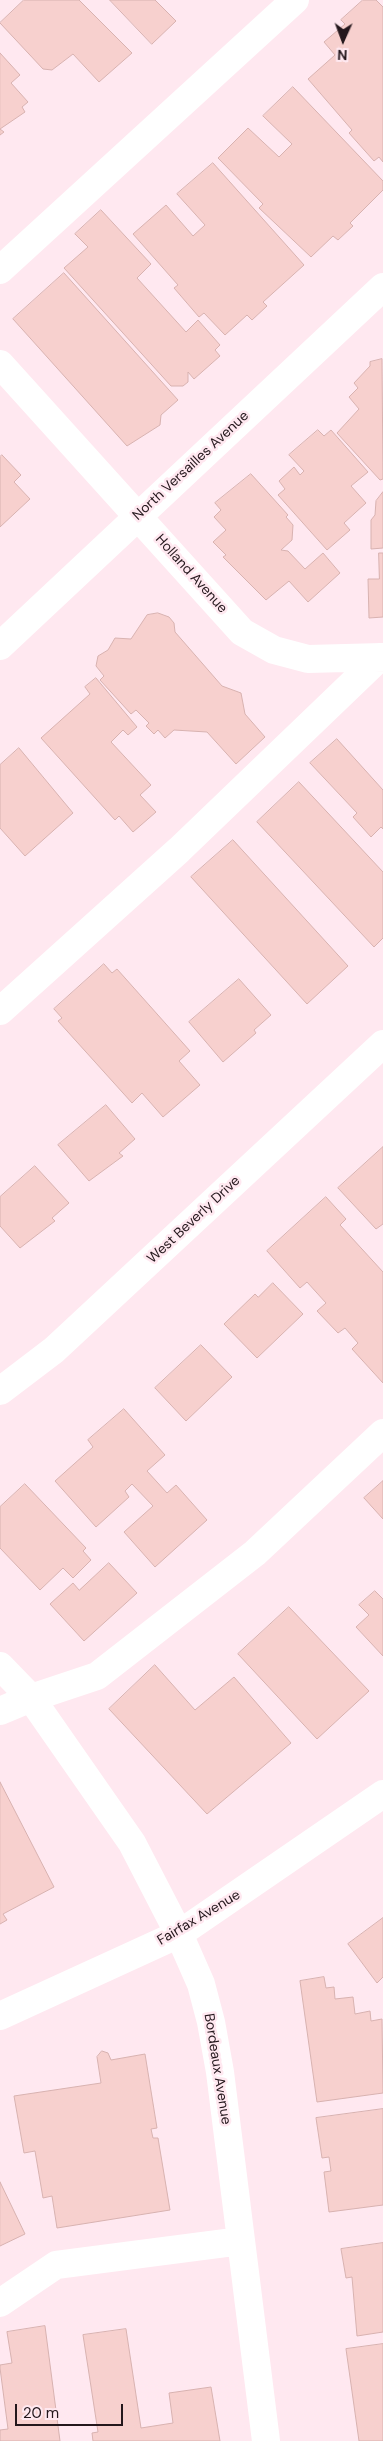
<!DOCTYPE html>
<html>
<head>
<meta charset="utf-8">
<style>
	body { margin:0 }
	#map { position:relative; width:383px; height:2441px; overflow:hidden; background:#ffe8f0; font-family:"DM Sans",sans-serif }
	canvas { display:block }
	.north { position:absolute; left:318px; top:15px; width:50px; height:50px; -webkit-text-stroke:4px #ffe8f0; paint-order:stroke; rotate:182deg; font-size:14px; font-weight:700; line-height:20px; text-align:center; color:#24171c }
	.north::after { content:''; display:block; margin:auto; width:18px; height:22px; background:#24171c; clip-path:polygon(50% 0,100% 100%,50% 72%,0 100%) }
	.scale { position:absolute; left:15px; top:2404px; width:108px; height:22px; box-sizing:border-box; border:2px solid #24171c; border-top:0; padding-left:6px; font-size:15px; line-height:18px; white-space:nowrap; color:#24171c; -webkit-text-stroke:4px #ffe8f0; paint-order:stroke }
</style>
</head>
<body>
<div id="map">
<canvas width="383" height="2441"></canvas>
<div class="north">N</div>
<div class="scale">20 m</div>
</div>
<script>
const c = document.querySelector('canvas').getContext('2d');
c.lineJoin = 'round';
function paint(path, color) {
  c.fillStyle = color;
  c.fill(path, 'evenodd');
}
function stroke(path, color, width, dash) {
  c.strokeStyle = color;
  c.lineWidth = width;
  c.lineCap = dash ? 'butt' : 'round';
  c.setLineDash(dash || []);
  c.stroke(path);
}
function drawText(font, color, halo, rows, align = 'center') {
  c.font = font + ' "DM Sans",sans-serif';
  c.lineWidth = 5;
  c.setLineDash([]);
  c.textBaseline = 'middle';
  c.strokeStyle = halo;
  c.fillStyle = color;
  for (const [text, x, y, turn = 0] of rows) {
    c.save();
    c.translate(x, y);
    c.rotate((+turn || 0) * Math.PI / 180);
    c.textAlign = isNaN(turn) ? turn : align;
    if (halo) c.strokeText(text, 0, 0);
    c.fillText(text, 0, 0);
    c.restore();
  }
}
const building = new Path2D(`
	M24 0H79L132 53 99 82 73 54 52 70 43 69 0 23Z
	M110 0H155L176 21 152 44Z
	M363 0H376L383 7V162L379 157 374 161 349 133 352 130 308 79 335 55 324 42 345 24 341 20Z
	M0 53 20 75 11 83 28 102 22 107 25 112 0 129 4 132 0 135Z
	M293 87 383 181V190L350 223 353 226 338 240 333 236 311 257 259 208 263 204 218 158 248 128 279 157 292 144 263 116Z
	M213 163 304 265 263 302 267 306 252 320 247 315 225 335 204 313 199 317 174 288 178 285 133 234 166 205 193 236 205 225 177 194Z
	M101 210 151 264 137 278 186 332 198 320 220 345 215 350 220 356 194 379 188 372V382L183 386H171L64 268 88 247 75 234Z
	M64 273 178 400 161 415 160 425 127 446 13 319Z
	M382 359 383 479 380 480 337 433 359 409 349 397 358 388 354 383 370 366V362Z
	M318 430 324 436 331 430 368 472 351 486 366 503 344 523 350 530 327 550 278 495 285 489 279 481 294 467 300 475 304 471 289 455Z
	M2 455 21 475 14 482 30 499 0 527V457Z
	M251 474 288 515 286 517 293 525 292 540 281 550 288 551 305 569 323 553 340 573 308 602 289 581 266 600 223 557 226 555 213 542 226 530 214 517 221 510 215 503Z
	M383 492V548L371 549V520L375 515 376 501Z
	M379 553H383V617L369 618 368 579H379Z
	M158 613 169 617 174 623 175 632 222 686 241 693 245 714 265 737 236 764 207 732 174 730 165 738 158 730 154 734 146 726 149 723 136 710 131 714 100 680 104 676 96 666 98 656 108 650 115 638 131 639 147 615Z
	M96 678 137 727 128 735 123 730 111 742 151 785 140 795 156 812 133 832 119 816 115 820 41 738 90 694 85 687Z
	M337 739 383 790V829L381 827 371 837 353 817 357 813 310 763Z
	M19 748 73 813 25 856 0 828V765Z
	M299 782 383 872V938L374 947 257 822Z
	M233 840 348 966 307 1004 191 877Z
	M104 964 112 973 117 969 190 1051 179 1061 200 1085 163 1117 142 1093 132 1103 58 1021 62 1018 54 1009Z
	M239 979 271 1015 254 1030 256 1033 223 1062 189 1022Z
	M106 1105 135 1139 119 1153 123 1156 89 1181 58 1145Z
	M383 1147V1224L376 1229 338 1188Z
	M35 1166 69 1203 52 1218 55 1221 20 1248 0 1226V1197Z
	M326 1197 346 1219 340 1225 383 1272V1383L352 1349 358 1343 345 1328 338 1333 317 1311 326 1303 307 1282 300 1288 267 1251Z
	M273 1283 303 1314 257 1358 224 1324 255 1294 258 1297Z
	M201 1345 232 1377 186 1421 155 1388Z
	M124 1409 165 1455 147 1471 167 1493 176 1485 207 1520 155 1567 124 1532 153 1506 132 1484 125 1491 129 1497 96 1527 55 1481 93 1447 88 1440Z
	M383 1481V1519L364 1498Z
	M25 1484 86 1548 83 1551 91 1560 73 1578 63 1568 40 1590 0 1548V1507Z
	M109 1563 137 1593 84 1641 50 1604 73 1583 79 1590Z
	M375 1591 383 1599V1656L356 1627 369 1615 359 1605Z
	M289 1607 369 1691 317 1739 238 1654Z
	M155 1665 195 1710 234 1677 291 1743 207 1814 109 1709Z
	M0 1782 54 1887 3 1914 7 1920 0 1924Z
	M383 1918V1977L377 1983 348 1944Z
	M324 1977 326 1988 334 1987 335 1999 353 1997 355 2014 370 2011 371 2021 382 2019 383 2093 317 2102 300 1981Z
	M102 2051 108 2053 111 2060 145 2054 157 2128 151 2129 153 2138H158L170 2210 57 2228 52 2196 43 2198 35 2151 24 2153 14 2096 101 2083 97 2057Z
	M383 2109V2205L329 2212 324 2172 331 2171 329 2157 322 2158 316 2118Z
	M0 2182 25 2234 0 2246Z
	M383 2243V2332L357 2336 352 2277 346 2278 341 2249Z
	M45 2326 60 2441H0V2430L8 2429 0 2368V2365L12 2363 7 2332Z
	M126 2329 141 2428 173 2423 169 2393 211 2387 220 2441H93L92 2433 98 2432 83 2335Z
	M383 2344V2441H359L346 2349Z`);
paint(building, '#f7d0ce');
stroke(building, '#d8b2b0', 1);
stroke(new Path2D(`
	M0 270 295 0
	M0 364 242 632 274 650 308 659 383 657
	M0 646 383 287
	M0 1011 179 850 380 657
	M0 1391 54 1350 383 1044
	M0 1666 31 1698 132 1843 179 1934 201 1984 211 2022 220 2072 266 2441
	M0 1711 31 1698 97 1676 255 1553 383 1433
	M0 2016 179 1934 383 1794
	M0 2303 56 2265 241 2241`), '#fff', 28);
drawText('14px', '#24171c', '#ffe8f0', [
	["North Versailles Avenue",191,466,-43],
	["Holland Avenue",191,574,48],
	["West Beverly Drive",194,1220,-43],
	["Fairfax Avenue",199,1918,-31],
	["Bordeaux Avenue",217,2069,81]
]);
</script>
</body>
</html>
